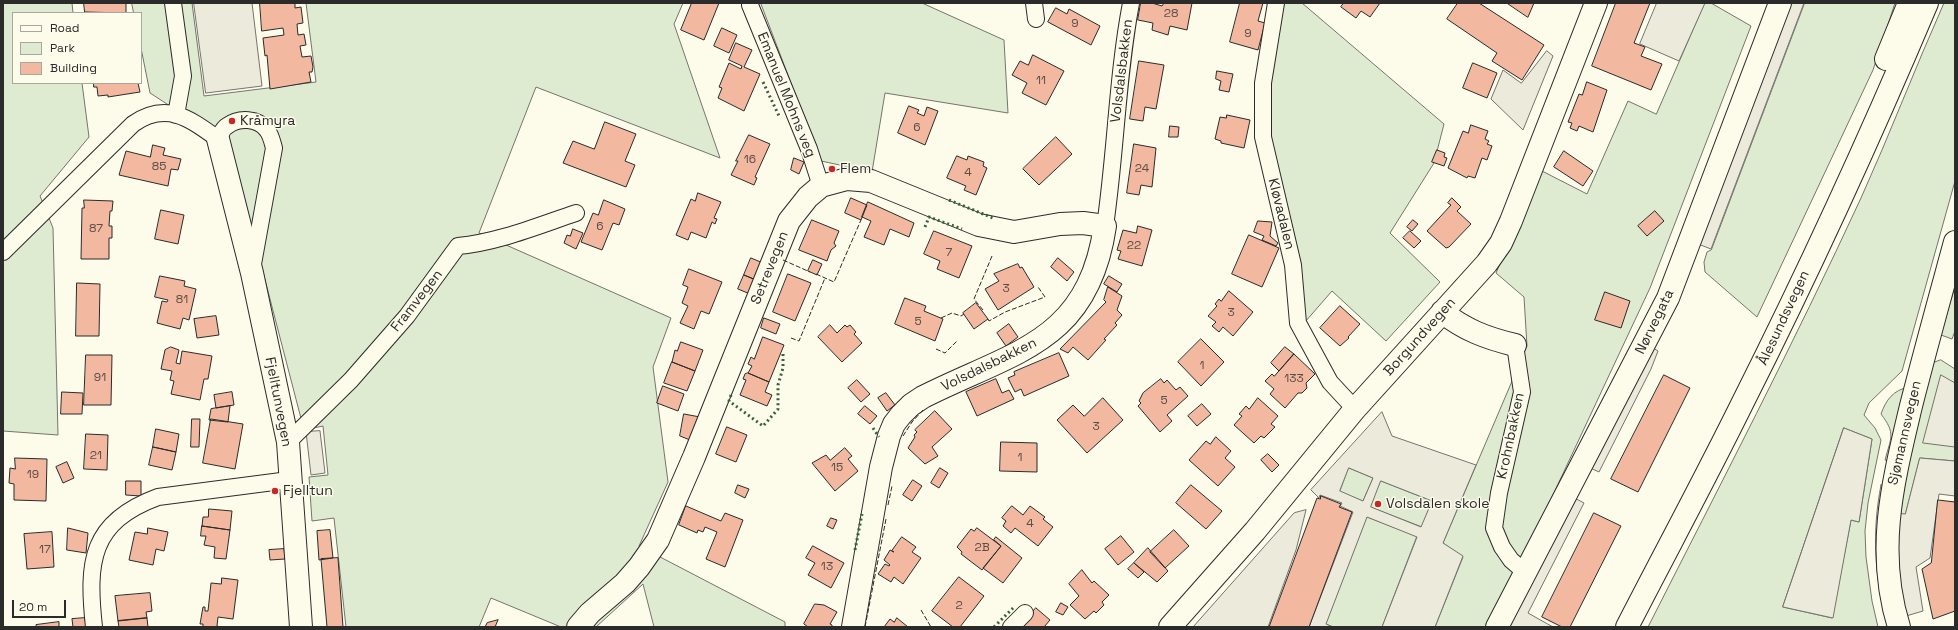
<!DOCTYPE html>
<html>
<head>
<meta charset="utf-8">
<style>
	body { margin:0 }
	#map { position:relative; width:1958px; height:630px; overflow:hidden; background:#fdfbea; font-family:"Space Grotesk",sans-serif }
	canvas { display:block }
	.frame { position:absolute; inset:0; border:4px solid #2b2b2b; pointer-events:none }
	.legend { position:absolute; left:12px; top:12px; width:130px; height:72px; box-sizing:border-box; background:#fdfbea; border:1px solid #a9a89e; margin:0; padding:5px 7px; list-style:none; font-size:12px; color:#2b2b2b }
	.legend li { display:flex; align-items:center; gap:8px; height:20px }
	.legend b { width:20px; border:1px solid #a9a89e }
	.scale { position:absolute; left:12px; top:600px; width:54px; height:18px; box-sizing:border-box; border:2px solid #2b2b2b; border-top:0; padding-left:5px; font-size:12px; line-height:14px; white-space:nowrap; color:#2b2b2b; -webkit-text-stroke:3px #fdfbea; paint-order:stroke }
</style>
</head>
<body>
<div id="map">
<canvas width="1958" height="630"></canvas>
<div class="frame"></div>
<ul class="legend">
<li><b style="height:5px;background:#fdfbea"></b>Road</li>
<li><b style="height:11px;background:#deebd1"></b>Park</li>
<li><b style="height:11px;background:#f2b8a0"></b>Building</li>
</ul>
<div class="scale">20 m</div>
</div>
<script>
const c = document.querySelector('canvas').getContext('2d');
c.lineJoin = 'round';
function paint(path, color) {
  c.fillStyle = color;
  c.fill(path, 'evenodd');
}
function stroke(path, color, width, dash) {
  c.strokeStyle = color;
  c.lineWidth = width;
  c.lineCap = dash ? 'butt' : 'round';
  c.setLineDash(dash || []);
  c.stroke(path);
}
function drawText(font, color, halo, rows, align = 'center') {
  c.font = font + ' "Space Grotesk",sans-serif';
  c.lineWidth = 3;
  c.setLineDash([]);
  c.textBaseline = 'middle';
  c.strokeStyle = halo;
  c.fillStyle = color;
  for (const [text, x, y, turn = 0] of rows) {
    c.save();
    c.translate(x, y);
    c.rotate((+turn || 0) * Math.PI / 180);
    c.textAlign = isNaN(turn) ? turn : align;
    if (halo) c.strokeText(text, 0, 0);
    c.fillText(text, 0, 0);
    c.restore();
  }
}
const green = new Path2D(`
	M3 3H72L73 13H13V83H82L89 137 40 196 53 228 58 435 3 431Z
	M132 3H192L204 96 316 82 306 3H683L674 24 720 158 536 87 479 233 671 318 653 367 668 482 639 546 785 622V627H654L643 584 596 627H561L491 598 479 627H346L334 518 312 521 309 477 328 475 323 426 304 430 230 145 150 93 141 48V13H134Z
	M761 3H922L1004 40 1008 113 885 93 872 172 821 161Z
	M1283 3H1302L1444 124 1434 163 1390 233 1440 282 1386 341 1332 291 1305 322C1302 291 1300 260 1293 229 1286 198 1271 168 1269 135 1265 89 1275 48 1283 3Z
	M1705 3H1711L1751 26 1650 288 1529 546 1488 627H1435L1463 557 1443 543 1527 346 1524 297 1496 273 1540 170 1587 194 1628 101 1656 114Z
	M1805 3H1895L1873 70 1757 317 1705 272 1704 262 1707 252 1711 250Z
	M1944 3H1955V181L1902 371 1869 403 1864 415 1875 428 1881 440 1868 503 1865 531 1866 557 1872 601 1878 627H1648C1720 485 1794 343 1861 198 1890 134 1915 68 1944 3ZM1844 428 1872 439 1859 522 1851 520 1832 618 1783 607Z
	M1955 287V331L1952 339 1941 335Z
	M1941 360 1955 369V461L1920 458 1905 515 1897 513 1905 465 1933 363Z
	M1909 387 1888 461 1885 460C1891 437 1896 434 1881 414 1886 400 1893 390 1909 387Z
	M1349 468 1373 478 1363 501 1340 492Z
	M1381 481 1432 501 1422 527 1370 507Z
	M1881 485H1884L1887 621C1874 576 1872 531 1881 485Z
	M1367 517 1417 536 1382 627H1333L1326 624Z`);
paint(green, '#deebd1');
stroke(green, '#74746e', 1);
const parking = new Path2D(`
	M194 3H252L262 86 206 93Z
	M1657 3H1705L1679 61 1640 44Z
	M1790 3H1804L1711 249 1698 244Z
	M1547 51 1553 56 1523 130 1491 99 1503 70 1521 83Z
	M1645 343 1658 351 1651 369 1599 472 1582 464Z
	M1941 375 1955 383V447L1923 443Z
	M1382 412 1392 436 1476 465 1443 543 1463 556 1435 627H1382L1417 537 1367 517 1326 624 1333 627H1309L1353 512 1340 506 1342 503 1320 495 1319 498 1311 490ZM1349 468 1373 478 1363 501 1340 491ZM1381 481 1432 501 1421 527 1371 507Z
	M1844 428 1872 439 1859 522 1851 520 1833 618 1783 607Z
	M320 431 325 473 311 475 306 432Z
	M1920 458 1955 461V496L1939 494 1930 558 1916 567 1923 611 1906 616 1894 566 1897 513 1905 514Z
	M1567 494 1584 503 1528 613 1553 627H1497Z
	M1306 510 1296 550 1268 627H1193L1294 513Z`);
paint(parking, '#eceadb');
stroke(parking, '#74746e', 1);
const building = new Path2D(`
	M84 3H126V13L85 12Z
	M260 3H295V8L301 7 303 23 297 24 298 35 304 34 306 45 300 46 302 57 311 56 313 67 312 72H309L311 82 270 89 267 55 265 56 263 38 284 35 283 28 262 31Z
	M692 3H719L704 40 681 30Z
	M1141 3H1152L1162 6 1164 3H1192L1187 30 1170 26 1168 35 1152 30 1153 23 1138 20Z
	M1240 3H1263L1258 21 1265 23 1258 50 1230 42Z
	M1344 3H1380L1370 17 1361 11 1356 18 1341 7Z
	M1458 3H1479L1544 45 1522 80 1492 61 1497 53 1447 19Z
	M1507 3H1534L1528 17Z
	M1616 3H1650L1634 43 1645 47 1641 56 1662 64 1651 90 1592 66Z
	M1056 8 1067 14 1069 9 1100 26 1091 45 1048 22Z
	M722 28 737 35 729 53 714 46Z
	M736 43 752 50 744 67 760 74 744 111 718 98 722 88 719 87 729 63 741 69 742 66 729 60Z
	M1033 55 1064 71 1046 105 1022 93 1027 83 1012 75 1020 61 1028 65Z
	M1139 61 1164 65 1156 109 1145 107 1143 121 1130 119Z
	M1473 63 1497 73 1487 98 1463 88Z
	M1217 71 1233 74 1229 92 1219 90 1221 81 1216 79Z
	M1587 82 1607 90 1593 132 1579 126 1577 131 1570 128 1572 123 1568 122 1579 94 1582 95Z
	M94 83H138L140 92 108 97V95L98 96 97 87H94Z
	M909 106 919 110 917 113 924 116 927 107 938 111 925 145 898 133Z
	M1227 115 1250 120 1244 148 1221 143V141L1215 139 1220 117 1226 118Z
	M605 122 636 134 625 161 635 165 626 187 563 163 573 141 594 149Z
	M1471 125 1488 131 1485 139 1489 141 1487 144 1492 146 1487 160 1482 158 1475 178 1468 176 1467 178 1448 168 1463 131 1468 133Z
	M1170 126 1179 127 1178 137H1169Z
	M749 135 770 144 755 177 757 178 754 185 731 175 738 161H736Z
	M1056 137 1072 154 1039 185 1023 169Z
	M1134 144 1156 148 1152 187 1141 185 1139 195 1127 193Z
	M153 145 165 148 163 155 181 159 178 170 171 169 168 186 119 175 126 151 150 157Z
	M1437 150 1445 153 1444 157 1447 158 1444 166 1432 162Z
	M1564 151 1593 171 1583 186 1554 167Z
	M957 156 967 160 968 156 984 162 983 166 987 168 976 195 964 190 966 186 947 178Z
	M794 158 804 162 799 174 791 170Z
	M698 193 721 202 714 218 717 219 715 224 712 222 706 238 691 232 688 240 676 235 691 199 695 201Z
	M851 198 867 205 861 220 845 213Z
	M1452 198 1461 207 1457 211 1471 224 1449 247 1446 248 1427 231 1451 205 1448 203Z
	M84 200 113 201 112 211H110L109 226H112V238H109V259H81L82 208H84Z
	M604 200 625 209 619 225 613 223 602 250 581 242 593 213 598 215Z
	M868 202 914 223 909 237 890 229 884 245 864 237 871 221 862 217Z
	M161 210 184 215 178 244 155 239Z
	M1655 211 1664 221 1647 236 1638 226Z
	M812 220 839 231 834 243 836 246 831 250 827 261 799 250Z
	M1413 220 1418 224 1412 231 1407 227Z
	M1258 221 1272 222 1270 236 1278 243 1276 246 1262 240 1264 236 1254 232Z
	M1138 226 1152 230 1142 266 1118 259 1121 251 1117 250 1123 230 1136 233Z
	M573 229 583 233 576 249 564 243 567 235 570 236Z
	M934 231 972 246 959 278 937 269 940 261 924 254Z
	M1410 231 1421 241 1414 248 1403 238Z
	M1249 235 1279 248 1262 287 1232 274Z
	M751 258 763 263 756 280 744 275Z
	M1058 258 1074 272 1067 281 1051 267Z
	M813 260 822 264 817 275 808 271Z
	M1018 264 1020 268 1022 267 1034 287 998 310 985 289 999 281 994 274Z
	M689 269 722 282 709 314 701 311 694 329 680 323 688 306 682 303 688 287 683 285Z
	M788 274 811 283 795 321 773 312Z
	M744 275 756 280 750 294 738 289Z
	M160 276 185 281 184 286 196 289 189 320 183 318 180 329 157 323 162 301 167 302 168 300 155 297Z
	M1109 276 1122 284 1117 292 1104 284Z
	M77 283 100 284 99 336H76Z
	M1108 287 1122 296 1117 310 1122 315 1115 323 1117 325 1104 339 1106 340 1088 360 1073 347 1068 353 1060 349 1106 302 1104 300Z
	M1229 291 1253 312 1233 336 1223 327 1219 332 1212 326 1216 322 1208 316 1217 306 1215 304 1219 299 1221 301Z
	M1605 292 1630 301 1621 328 1595 320Z
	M905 298 926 306 924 311 943 319 935 341 895 324Z
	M976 303 988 319 974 329 963 313Z
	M1340 306 1360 324 1348 337 1349 338 1340 346 1320 328Z
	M216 316 219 335 197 338 194 319Z
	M764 318 780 324 776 334 761 328Z
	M1009 324 1018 337 1006 346 997 333Z
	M830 325 837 333 845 325 847 327 850 325 856 332 854 334 862 343 842 362 818 337Z
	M763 337 784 345 769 382 748 373 752 366 748 364 751 357 754 359Z
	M1201 339 1224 362 1201 386 1178 362Z
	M681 342 703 350 695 371 672 362 675 350 677 351Z
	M171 347 179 350 176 363 180 364 182 351 212 356 208 379H204L200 400 171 394 174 381 170 380 172 371 161 369 165 350Z
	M1285 347 1294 354 1279 371 1271 363Z
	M1059 353 1069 376 1024 396 1021 389 1015 392 1008 378 1015 375 1014 372Z
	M1294 354 1315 374 1306 383 1307 388 1302 393H1298L1285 408 1270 394 1274 389 1265 381 1272 374 1274 376Z
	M86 355H112L111 405H84Z
	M672 362 695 371 687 391 664 383Z
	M748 373 769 382 765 392 772 395 767 406 740 395 746 380 743 379 745 374Z
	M1664 375 1690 388 1638 492 1611 479Z
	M996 379 1002 393 1009 390 1014 399 977 416 966 392Z
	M1161 379 1164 383 1167 380 1176 390 1180 387 1188 396 1167 415 1172 421 1160 432 1138 406 1141 403 1139 401 1143 393Z
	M857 380 870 394 861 402 848 388Z
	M663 386 684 394 678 411 657 403Z
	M62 392 83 393 82 414H61Z
	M232 392 234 405 216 408 214 395Z
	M886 393 895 405 887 411 878 398Z
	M1103 398 1123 420 1087 453 1057 420 1073 405 1084 416Z
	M1258 398 1278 416 1271 424 1275 427 1264 438 1261 436 1254 443 1234 425 1242 416 1239 414 1246 406 1249 409Z
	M1202 404 1211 414 1197 426 1188 416Z
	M230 406 228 422 209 420 211 409Z
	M865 406 877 416 870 424 858 414Z
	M935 411 952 429 932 447 938 456 925 464 908 448 915 437 914 435 917 432 915 430Z
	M684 414 700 417 690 440 680 436Z
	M192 419H200L199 447H191Z
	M211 419 243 424 235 469 203 463Z
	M727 427 747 435 736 462 716 454Z
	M156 429 179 434 176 452 153 447Z
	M86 434 108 435 107 470 84 469Z
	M1216 437 1231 451 1225 458 1235 467 1218 486 1189 460 1206 441 1210 444Z
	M1001 442 1037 443V472L1000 471Z
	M153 447 176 452 172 470 149 465Z
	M845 448 852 456 848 459 858 471 835 491 812 463 826 455 830 460Z
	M1268 454 1279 465 1272 472 1261 460Z
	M15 458 47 459 46 501 14 500V484L9 483 10 468 15 469Z
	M67 462 74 478 63 483 56 467Z
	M940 468 948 473 939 488 931 483Z
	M913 480 922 486 912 501 903 495Z
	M126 481H141V496L126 495Z
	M738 485 749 489 745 498 735 493Z
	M1191 485 1222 511 1206 529 1176 503Z
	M1321 496 1341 504 1339 507 1352 512 1309 627H1269L1317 498 1320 499Z
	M1938 500 1955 502V611L1933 619 1922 569 1931 563Z
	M686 506 721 521 725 513 743 520 725 567 706 559 717 532 705 527 703 532 698 530 697 533 679 525Z
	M1012 506 1023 515 1030 506 1045 517 1043 519 1053 527 1038 546 1015 528 1011 533 1003 526 1006 521 1002 518Z
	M209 509 232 511 230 530 202 526 203 517H208Z
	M1594 513 1621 526 1570 627H1562L1542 617Z
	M831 518 837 520 833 529 827 526Z
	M202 526 230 530 226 559 214 558 215 547 204 545 206 536H201Z
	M68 528 88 533 86 553 67 550Z
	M148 528 168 532 164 551 156 549 153 565 129 560 135 532 147 534Z
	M977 528 1001 546 982 570 961 554 962 552 957 547 971 529 974 531Z
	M330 530 333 558 319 560 317 531Z
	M1174 530 1189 546 1165 568 1150 552Z
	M52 532 54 567 27 569 24 534Z
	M1121 536 1134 552 1118 565 1105 549Z
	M902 537 916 547 912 552 921 558 903 584 894 577 891 582 878 574 885 564 889 566 890 565 884 560 890 550 894 552 892 551Z
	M996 537 1022 558 1003 583 983 568 1001 546 994 540Z
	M813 546 844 563 831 588 808 575 815 563 806 558Z
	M1148 548 1168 571 1157 582 1134 563Z
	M284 549 285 559 270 560 269 550Z
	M338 558 343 627H327L321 559Z
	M1134 563 1144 572 1138 578 1128 569Z
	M1082 570 1092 583 1094 581 1109 595 1102 602 1104 605 1096 613 1094 611 1085 619 1070 605 1079 596 1069 584Z
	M959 577 984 596 960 627H953L932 611Z
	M222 578 238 580 233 619 218 617 217 626 220 627H203V624H200L203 607H205V611H208L211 583 221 584Z
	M150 593 152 611 146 612 147 618 118 621 115 596Z
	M1061 603 1068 607 1063 615 1056 612Z
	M815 604 824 605 837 612 830 624 832 625V627H808L804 624Z
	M1036 608 1050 620 1044 627H1020Z
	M85 618 86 627H73L72 619Z
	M147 618 148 627H119L118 621Z
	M897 618 908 627H884L890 619 894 622Z
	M498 620 495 627H485L487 623Z
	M59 622V627H32H36V625Z`);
paint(building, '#f2b8a0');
stroke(building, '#2b2b2b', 1);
const street = new Path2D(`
	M173 3 183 76 176 115
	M1034 3 1036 19
	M1276 3 1263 83V137L1293 265 1298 323 1330 382 1355 409
	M750 5 809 149 821 186
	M1105 226C1116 151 1117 77 1131 3
	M3 252 133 124C166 101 189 118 218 139 221 134 223 128 227 126 239 117 258 118 267 130 271 135 272 141 274 148L253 264
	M1515 345 1522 392 1499 493 1494 528 1502 547 1511 560 1526 573
	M288 442 351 380 407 316 458 246C499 242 537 226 576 213
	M94 627C87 562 90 522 158 497L289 480
	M1011 627 1025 613`);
const secondary = new Path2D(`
	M218 139 252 273 288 442 301 627
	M1442 312C1465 330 1486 338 1515 345
	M578 627 590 613 625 583 639 567 658 540 694 457 789 221 808 197 821 186 847 179 871 181 979 225 1014 232 1060 224 1083 223 1105 226C1088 343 1014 351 923 397L911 405 901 415 894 424 889 436 881 467 853 627
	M1170 627 1255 531 1355 409 1487 263 1501 243 1511 221 1596 3
	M1497 627 1668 298 1780 3
	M1899 627C1875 550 1893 482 1911 406 1925 351 1940 297 1955 242`);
const highway = new Path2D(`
	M1886 59 1909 3
	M1627 627C1665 553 1705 479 1742 404 1808 273 1870 138 1927 3`);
stroke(street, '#2b2b2b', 18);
stroke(secondary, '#2b2b2b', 24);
stroke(highway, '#2b2b2b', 24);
stroke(street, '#fdfbea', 16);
stroke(secondary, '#fdfbea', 22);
stroke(highway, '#fdfbea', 22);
stroke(new Path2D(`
	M763 82 779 116
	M949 200 993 218
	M925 227 929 217 962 229
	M731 395 729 401 763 426 778 409V385L783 368V353
	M873 428 879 437
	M855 550 862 514
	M994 627 1013 608`), '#34623c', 3, [2, 3]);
stroke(new Path2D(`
	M783 260 810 272
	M816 274 834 282 861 220
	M983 310 974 299 992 256
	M941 318 952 313 961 316 964 314
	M988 319 989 321 1005 312 1045 297 1038 287
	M791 338 799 341 825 278
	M936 349 945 353 957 341
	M903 436 912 422 924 409
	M888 505 892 486
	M921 610 931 627
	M865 627 886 519`), '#2b2b2b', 1, [5, 2]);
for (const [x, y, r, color] of [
	[232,121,4,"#c62828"],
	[832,169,4,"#c62828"],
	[275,491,4,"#c62828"],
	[1378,504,4,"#c62828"]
]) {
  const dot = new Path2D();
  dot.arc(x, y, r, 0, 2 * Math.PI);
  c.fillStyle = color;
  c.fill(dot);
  stroke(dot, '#fdfbea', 1.5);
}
drawText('12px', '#5d4e48', null, [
	["28",1171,14],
	["9",1075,24],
	["9",1248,34],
	["11",1041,81],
	["6",917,128],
	["16",750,160],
	["85",159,167],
	["24",1142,169],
	["4",968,173],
	["6",600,227],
	["87",96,229],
	["22",1134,246],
	["7",949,253],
	["3",1006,289],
	["81",182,300],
	["3",1231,313],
	["5",918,322],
	["1",1202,366],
	["91",100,378],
	["133",1294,379],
	["5",1164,401],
	["3",1096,427],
	["21",96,456],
	["1",1020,458],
	["15",837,468],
	["19",33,475],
	["4",1030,524],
	["2B",982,548],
	["17",45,550],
	["13",827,567],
	["2",959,606]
]);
drawText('14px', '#2b2b2b', '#fdfbea', [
	["Volsdalsbakken",1122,71,-83],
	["Emanuel Mohns veg",786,95,68],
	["Kløvadalen",1281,214,76],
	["Setrevegen",770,268,-68],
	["Framvegen",417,301,-52],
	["Ålesundsvegen",1784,318,-65],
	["Nørvegata",1655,322,-64],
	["Borgundvegen",1420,337,-48],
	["Volsdalsbakken",989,365,-26],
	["Fjelltunvegen",278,402,79],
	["Sjømannsvegen",1905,433,-77],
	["Krohnbakken",1511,436,-78]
]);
drawText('14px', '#2b2b2b', '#fdfbea', [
	["Kråmyra",240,121],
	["Flem",840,169],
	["Fjelltun",283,491],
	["Volsdalen skole",1386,504]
], 'left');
</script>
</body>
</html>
